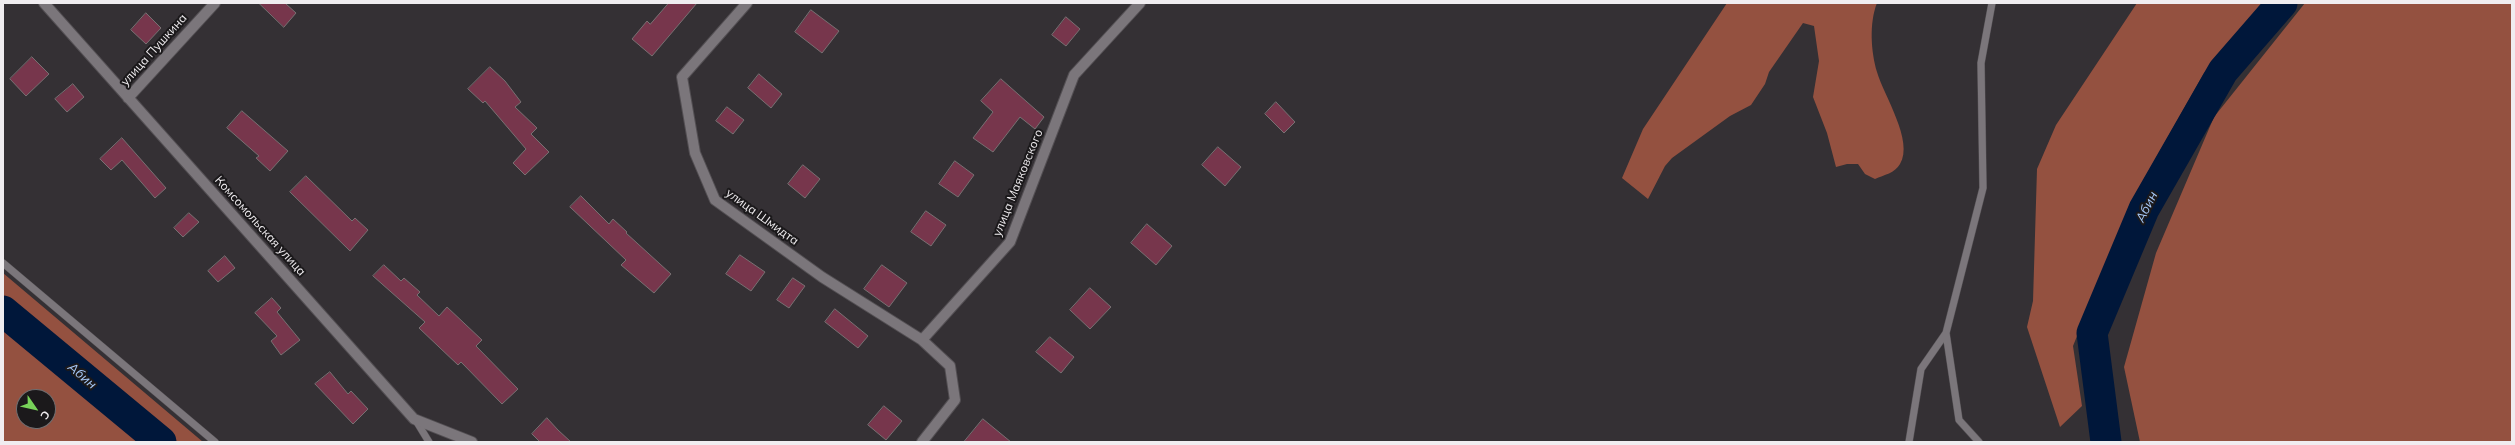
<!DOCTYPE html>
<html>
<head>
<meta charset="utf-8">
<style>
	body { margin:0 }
	#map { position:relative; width:2515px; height:445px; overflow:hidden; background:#343034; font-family:Mulish,sans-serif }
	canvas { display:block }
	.frame { position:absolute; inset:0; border:4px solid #f0edf0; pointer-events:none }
	.north { position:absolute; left:16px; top:389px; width:40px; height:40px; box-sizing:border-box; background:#1b191b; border:1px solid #706e70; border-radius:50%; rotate:124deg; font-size:11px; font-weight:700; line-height:16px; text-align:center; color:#f0edf0 }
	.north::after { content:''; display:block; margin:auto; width:14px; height:18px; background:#77d259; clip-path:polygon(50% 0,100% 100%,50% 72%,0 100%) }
</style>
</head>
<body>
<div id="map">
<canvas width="2515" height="445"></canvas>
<div class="frame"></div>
<div class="north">С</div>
</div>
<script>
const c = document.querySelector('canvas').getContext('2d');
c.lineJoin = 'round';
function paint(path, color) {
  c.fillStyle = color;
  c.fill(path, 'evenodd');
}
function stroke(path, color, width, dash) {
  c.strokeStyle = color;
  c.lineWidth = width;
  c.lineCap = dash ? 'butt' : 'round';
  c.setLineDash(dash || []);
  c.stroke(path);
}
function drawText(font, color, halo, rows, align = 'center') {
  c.font = font + ' Mulish,sans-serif';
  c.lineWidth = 4;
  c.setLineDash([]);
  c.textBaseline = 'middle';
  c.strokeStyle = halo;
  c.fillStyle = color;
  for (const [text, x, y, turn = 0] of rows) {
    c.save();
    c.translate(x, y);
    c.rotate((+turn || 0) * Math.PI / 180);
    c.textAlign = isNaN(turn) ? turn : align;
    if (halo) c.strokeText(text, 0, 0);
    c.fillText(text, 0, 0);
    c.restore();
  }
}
paint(new Path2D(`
	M1727 3H1877C1869 23 1871 52 1877 72 1884 96 1914 141 1900 164 1895 173 1884 175 1875 179L1865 174 1858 164H1847L1836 167 1827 133 1813 97 1819 61 1814 26 1803 23 1769 72 1765 84 1751 105 1730 116 1672 158 1665 166 1648 199 1622 178 1643 129Z
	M2137 3H2263L2204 73 2130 204 2073 346 2082 406 2060 427 2027 327 2033 301 2037 169 2056 125Z
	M2305 3H2512V442H2140L2124 367 2156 253 2214 117Z
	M3 273 203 442H177L3 295Z
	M3 316 22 334 147 442H3ZM24 397H48V421H24Z`), '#945140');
stroke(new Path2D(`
	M3 311 161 442
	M2106 442 2092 333 2144 209 2223 71 2282 3`), '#00173a', 31);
const building = new Path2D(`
	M259 3H285L296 13 284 27Z
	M669 3H697L652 56 632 39 647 21 650 24Z
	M811 10 839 31 822 53 795 32Z
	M146 13 161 28 146 44 131 30Z
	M1066 17 1080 29 1066 46 1052 35Z
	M32 57 49 74 26 96 10 79Z
	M490 67 505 81 521 102 515 107 537 128 531 134 549 152 525 175 513 163 526 149 485 101 483 103 468 89Z
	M759 74 782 94 771 108 748 88Z
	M1001 79 1044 117 1035 129 1020 117 993 152 973 138 993 112 981 101Z
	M73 84 84 97 67 112 55 99Z
	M1276 102 1295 122 1284 133 1265 114Z
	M727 107 744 120 733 134 716 121Z
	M242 111 288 151 270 171 256 158 259 156 227 128Z
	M122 138 166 188 155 198 122 160 111 170 100 159Z
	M1218 147 1241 167 1225 186 1202 165Z
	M955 161 974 175 958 197 939 184Z
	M803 165 820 179 805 198 788 184Z
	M306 176 352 221 355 218 368 230 350 251 290 192Z
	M581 196 609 224 613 219 627 232 626 233 671 274 654 293 621 265 626 260 570 207Z
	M926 211 946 225 931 246 911 232Z
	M189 213 199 222 183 237 174 228Z
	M1147 224 1172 246 1156 265 1131 243Z
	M740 255 765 272 751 291 726 274Z
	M225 256 235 268 218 282 208 271Z
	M384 265 401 281 404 278 420 292 417 295 439 316 447 307 482 340 476 346 518 389 502 404 461 362 458 365 419 328 425 322 373 276Z
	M882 265 907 283 889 307 864 289Z
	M793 278 805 286 789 308 777 300Z
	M1090 288 1111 307 1090 329 1070 310Z
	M272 298 281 308 277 312 300 340 281 355 271 341 277 336 255 313Z
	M835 309 868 336 858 348 825 322Z
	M1050 337 1074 357 1061 373 1036 352Z
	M330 372 348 394 351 391 368 409 353 424 315 384Z
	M884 406 902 421 886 440 868 425Z
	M547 418 558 430 571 442H540L532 434Z
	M983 419 1011 442H964Z`);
paint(building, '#77364c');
stroke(building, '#787072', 1);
const service = new Path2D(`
	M3 263 215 442
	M415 419 429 442
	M1909 442 1921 369 1946 333
	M1979 442 1959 420 1946 333 1983 188 1981 63 1992 3`);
const minor = new Path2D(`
	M44 3 414 419 472 442
	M747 3 682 77 695 153 715 200 822 277 922 340 950 366 955 400 922 442
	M128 98 215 3
	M922 340 1010 242 1074 75 1140 3`);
stroke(service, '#534f53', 8);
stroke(minor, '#534f53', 12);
stroke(service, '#7b767b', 7);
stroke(minor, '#7b767b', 10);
drawText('12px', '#f0edf0', '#1b191b', [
	["улица Пушкина",154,50,-48],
	["улица Маяковского",1018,183,-68],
	["улица Шмидта",762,217,36],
	["Комсомольская улица",260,226,48]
]);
drawText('italic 13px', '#a6c7f5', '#1b191b', [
	["Абин",2147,207,-63],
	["Абин",82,376,40]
]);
</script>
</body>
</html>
